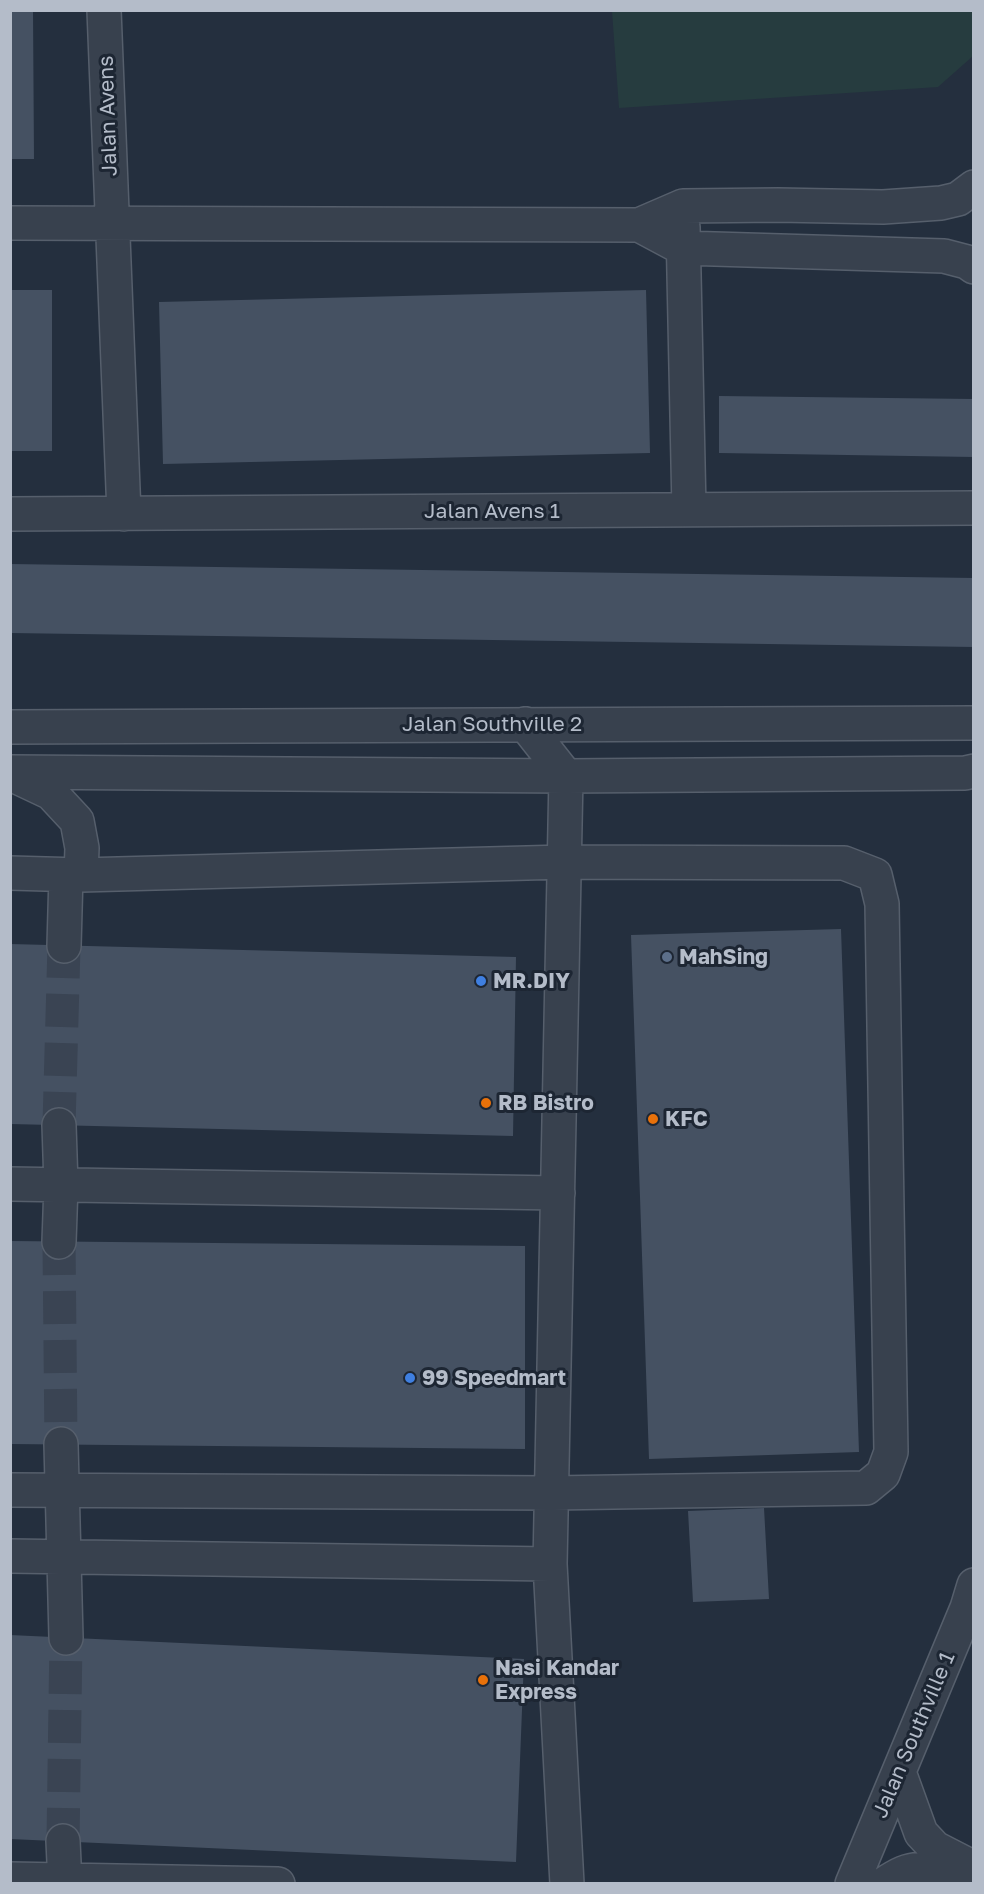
<!DOCTYPE html>
<html>
<head>
<meta charset="utf-8">
<style>
	body { margin:0 }
	#map { position:relative; width:984px; height:1894px; overflow:hidden; background:#242f3e; font-family:"Golos Text",sans-serif }
	canvas { display:block }
	.frame { position:absolute; inset:0; border:12px solid #b4bcc9; pointer-events:none }
</style>
</head>
<body>
<div id="map">
<canvas width="984" height="1894"></canvas>
<div class="frame"></div>
</div>
<script>
const c = document.querySelector('canvas').getContext('2d');
c.lineJoin = 'round';
function paint(path, color) {
  c.fillStyle = color;
  c.fill(path, 'evenodd');
}
function stroke(path, color, width, dash) {
  c.strokeStyle = color;
  c.lineWidth = width;
  c.lineCap = dash ? 'butt' : 'round';
  c.setLineDash(dash || []);
  c.stroke(path);
}
function drawText(font, color, halo, rows, align = 'center') {
  c.font = font + ' "Golos Text",sans-serif';
  c.lineWidth = 6;
  c.setLineDash([]);
  c.textBaseline = 'middle';
  c.strokeStyle = halo;
  c.fillStyle = color;
  for (const [text, x, y, turn = 0] of rows) {
    c.save();
    c.translate(x, y);
    c.rotate((+turn || 0) * Math.PI / 180);
    c.textAlign = isNaN(turn) ? turn : align;
    if (halo) c.strokeText(text, 0, 0);
    c.fillText(text, 0, 0);
    c.restore();
  }
}
paint(new Path2D(`
	M612 11H973V56L938 87 619 108Z`), '#263c3f');
paint(new Path2D(`
	M10 10H33L34 159H10Z
	M10 290H52V451H10Z
	M646 290 650 453 163 464 159 302Z
	M719 396 974 399V457L719 453Z
	M10 564 974 578V647L10 633Z
	M841 929 859 1452 649 1459 631 935Z
	M10 944 516 957 513 1136 10 1124Z
	M10 1241 525 1246V1449L10 1444Z
	M764 1508 769 1599 693 1602 688 1511Z
	M10 1635 524 1659 516 1862 10 1839Z`), '#455162');
stroke(new Path2D(`
	M59 1125 64 946
	M59 1242 61 1444
	M63 1841 66 1638`), '#3a4453', 33, [33, 16]);
const minor = new Path2D(`
	M104 10 124 514
	M974 187 958 199 941 203 883 207 778 205 683 206 639 225 682 248 944 256 967 262 974 267
	M10 223 639 225
	M683 227 689 510
	M10 514 974 508
	M525 724 566 776 550 1564 567 1884
	M10 727 974 723
	M10 772 566 776 965 773 974 771
	M15 776 51 793 77 821 82 848 81 875
	M10 873 81 875 564 862 844 863 875 875 882 904 891 1452 883 1474 866 1488 552 1493 10 1490
	M64 946 66 875
	M10 1184 558 1193
	M59 1242 61 1185 59 1125
	M61 1444 66 1638
	M10 1556 550 1564
	M899 1772 921 1833 935 1848 970 1866
	M63 1841 65 1884
	M10 1879 278 1884
	M852 1884 967 1608 974 1585
	M884 1884C917 1862 923 1868 956 1884`);
stroke(minor, '#565f6c', 36);
stroke(minor, '#38414e', 33);
for (const [x, y, r, color] of [
	[667,957,6,"#5c6f8a"],
	[481,981,6,"#3f7fe0"],
	[486,1103,6,"#e8710a"],
	[653,1119,6,"#e8710a"],
	[410,1378,6,"#3f7fe0"],
	[483,1680,6,"#e8710a"]
]) {
  const dot = new Path2D();
  dot.arc(x, y, r, 0, 2 * Math.PI);
  c.fillStyle = color;
  c.fill(dot);
  stroke(dot, '#1d2633', 2);
}
drawText('21px', '#b4bcc9', '#1d2633', [
	["Jalan Avens",108,116,-92],
	["Jalan Avens 1",492,511],
	["Jalan Southville 2",492,724],
	["Jalan Southville 1",914,1735,-67]
]);
drawText('bold 21px', '#b4bcc9', '#1d2633', [
	["MahSing",679,957],
	["MR.DIY",493,981],
	["RB Bistro",498,1103],
	["KFC",665,1119],
	["99 Speedmart",422,1378],
	["Nasi Kandar",495,1668],
	["Express",495,1692]
], 'left');
</script>
</body>
</html>
